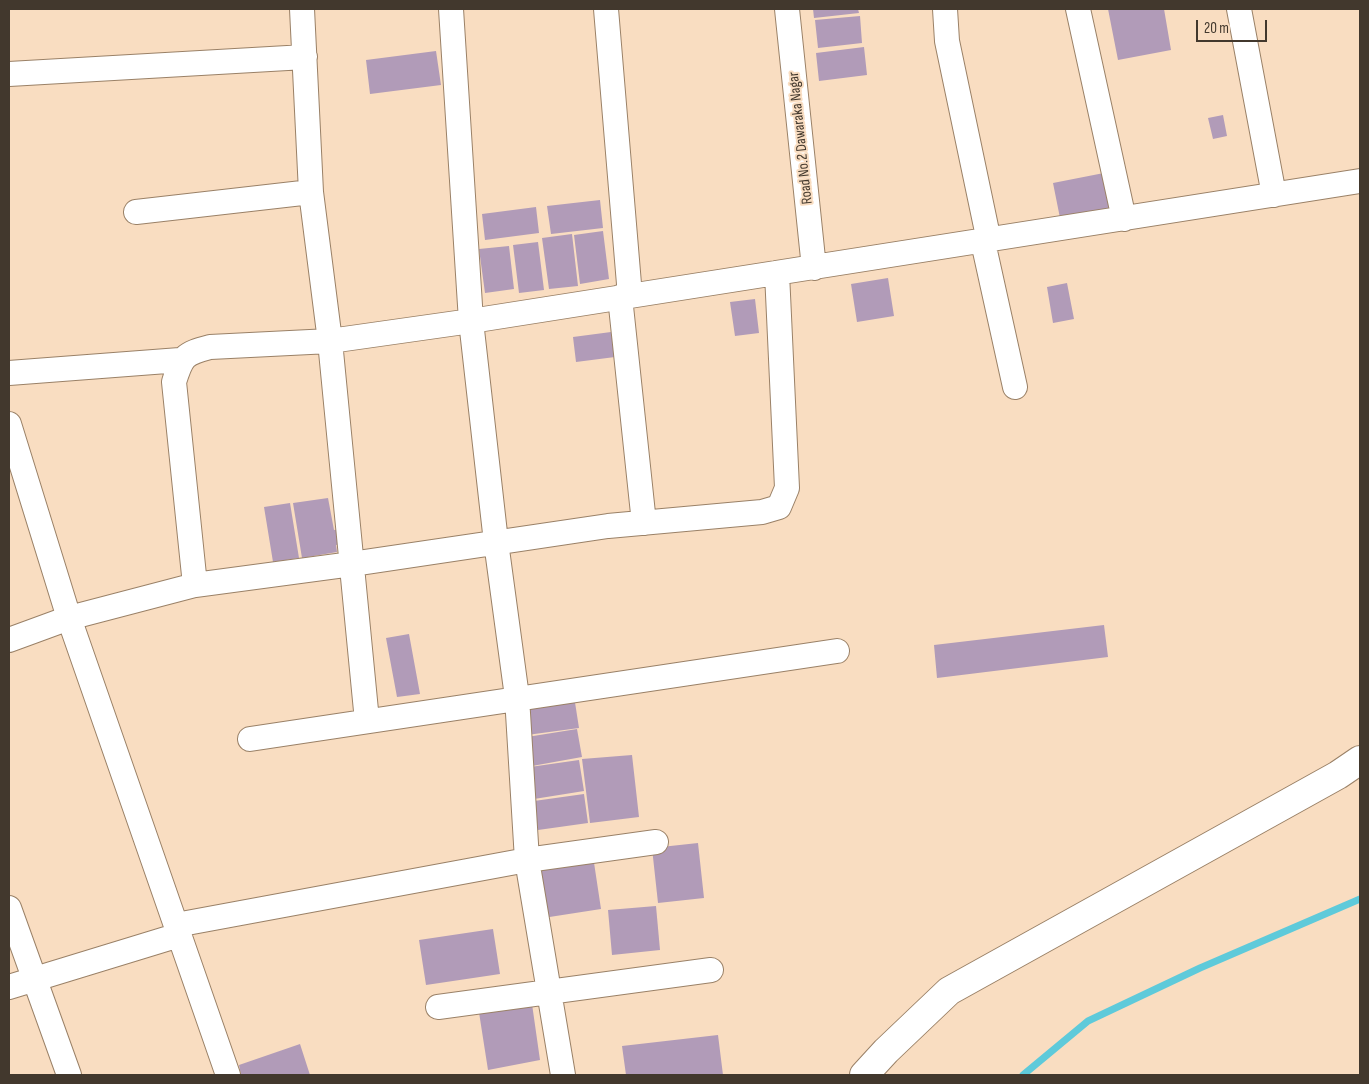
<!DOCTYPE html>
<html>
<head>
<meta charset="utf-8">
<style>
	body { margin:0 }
	#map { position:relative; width:1369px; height:1084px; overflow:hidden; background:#f9ddc1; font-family:"Sofia Sans Condensed",sans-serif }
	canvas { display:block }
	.frame { position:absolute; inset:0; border:10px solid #42382d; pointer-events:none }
	.scale { position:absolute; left:1196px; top:20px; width:71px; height:22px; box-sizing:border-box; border:2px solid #42382d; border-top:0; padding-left:6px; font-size:15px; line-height:18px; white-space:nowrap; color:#42382d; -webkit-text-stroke:4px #f9ddc1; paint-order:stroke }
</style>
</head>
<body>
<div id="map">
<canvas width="1369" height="1084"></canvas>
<div class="frame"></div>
<div class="scale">20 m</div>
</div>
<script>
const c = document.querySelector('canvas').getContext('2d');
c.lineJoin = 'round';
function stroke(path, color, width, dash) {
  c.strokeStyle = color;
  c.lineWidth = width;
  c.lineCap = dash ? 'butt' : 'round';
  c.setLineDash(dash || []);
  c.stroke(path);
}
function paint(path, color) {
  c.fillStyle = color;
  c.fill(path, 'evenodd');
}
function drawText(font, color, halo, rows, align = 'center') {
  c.font = font + ' "Sofia Sans Condensed",sans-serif';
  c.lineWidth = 4;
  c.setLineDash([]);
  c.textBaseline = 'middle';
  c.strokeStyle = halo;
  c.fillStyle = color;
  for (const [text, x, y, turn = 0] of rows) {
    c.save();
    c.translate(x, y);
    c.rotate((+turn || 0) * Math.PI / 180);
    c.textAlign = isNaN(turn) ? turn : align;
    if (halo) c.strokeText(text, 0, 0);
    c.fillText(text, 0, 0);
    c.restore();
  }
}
stroke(new Path2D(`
	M1023 1075 1088 1021 1200 968 1360 899`), '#5ecada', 7);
paint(new Path2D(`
	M813 9H858L859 13 814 18Z
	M1108 9H1164L1171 50 1118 60Z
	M860 16 862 43 818 48 815 20Z
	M864 47 867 75 819 81 816 53Z
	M436 51 441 85 370 94 366 60Z
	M1223 115 1227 136 1213 139 1208 118Z
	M1109 172 1116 207 1060 218 1053 183Z
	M600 200 603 228 551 234 547 206Z
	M536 207 539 233 485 240 482 214Z
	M603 231 609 279 580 284 574 235Z
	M572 234 578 286 549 289 542 238Z
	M538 242 544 290 519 293 513 245Z
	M509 246 514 289 485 293 479 249Z
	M888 278 894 316 857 322 851 284Z
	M1067 283 1074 319 1053 323 1047 287Z
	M755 299 759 333 735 336 730 302Z
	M611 332 615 357 576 362 573 337Z
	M328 498 334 530 341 529 344 544 336 545 337 552 302 558 293 503Z
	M290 503 299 558 273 562 264 507Z
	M1104 625 1108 657 937 678 934 645Z
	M409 634 420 694 397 697 386 638Z
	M574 696 579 728 527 735 522 704Z
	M577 729 582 757 532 766 527 737Z
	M632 755 639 817 590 823 582 759Z
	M579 760 584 791 534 799 530 767Z
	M584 794 588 823 538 830 534 801Z
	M698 843 704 898 658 903 652 848Z
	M593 856 601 909 543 918 535 864Z
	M656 906 660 950 612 955 608 910Z
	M493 929 500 974 426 985 419 940Z
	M531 997 540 1060 488 1070 478 1006Z
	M718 1035 723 1075H626L622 1046Z
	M300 1044 310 1075H241L239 1065Z`), '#b19bb8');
const street = new Path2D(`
	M302 9 311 192 330 341 367 721
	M451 9 471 321 496 542 517 697 527 860 563 1075
	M606 9 630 296
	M787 9 814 268
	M945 9 947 41 989 241
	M1078 9 1124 219
	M1239 9 1274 195
	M9 74 305 57
	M136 212 311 192
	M983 242 1015 387
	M620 297 644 523
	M9 373 180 360
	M9 424 69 618 228 1075
	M195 585 174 382C182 356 184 354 210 347L330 341 471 321 1360 181
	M9 640 69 618 195 585 352 564 608 526 762 512 779 507 787 488 777 273
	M250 739 837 651
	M9 908 69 1075
	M176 925 527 860 656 842
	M9 987 179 935
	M438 1007 711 970`);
const secondary = new Path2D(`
	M864 1075 886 1051 949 991 1338 775 1360 760`);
stroke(street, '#9a8167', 26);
stroke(secondary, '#9a8167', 30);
stroke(street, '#fff', 24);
stroke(secondary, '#fff', 28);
drawText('15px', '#42382d', '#f9ddc1', [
	["Road No.2 Dawaraka Nagar",801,138,-96]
]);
</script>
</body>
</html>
